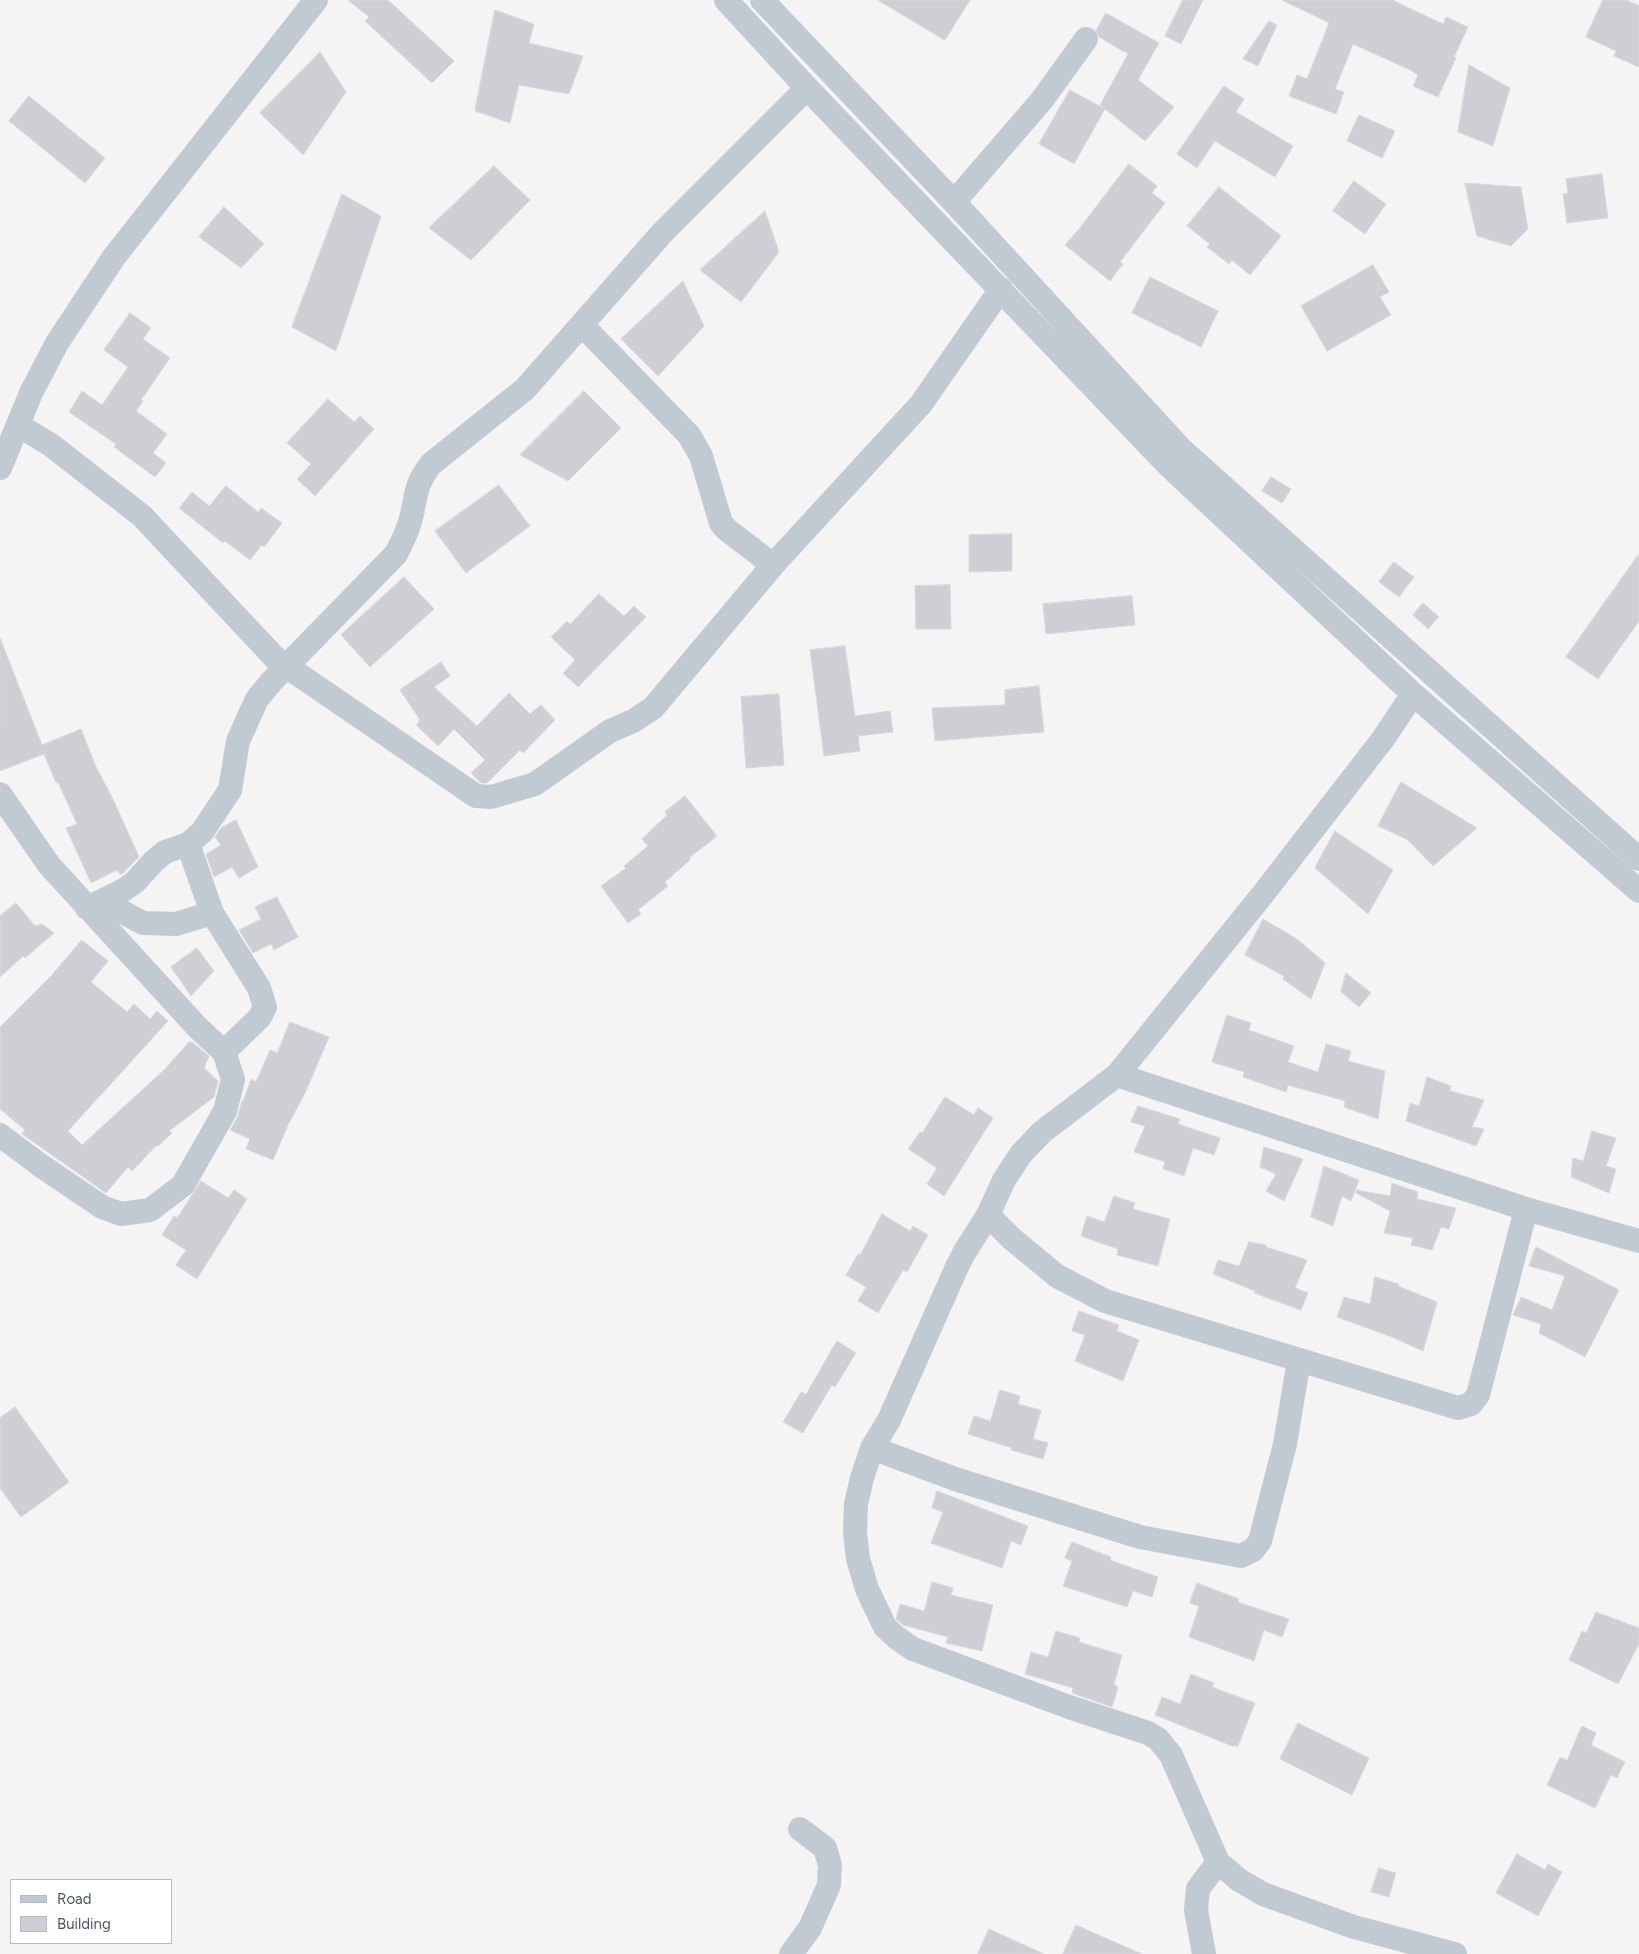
<!DOCTYPE html>
<html>
<head>
<meta charset="utf-8">
<style>
	body { margin:0 }
	#map { position:relative; width:1639px; height:1954px; overflow:hidden; background:#f5f3f3; font-family:Figtree,sans-serif }
	canvas { display:block }
	.legend { position:absolute; left:10px; top:1879px; width:162px; height:65px; box-sizing:border-box; background:#fff; border:1px solid #b7bbc0; margin:0; padding:6px 9px; list-style:none; font-size:15px; color:#4a5661 }
	.legend li { display:flex; align-items:center; gap:10px; height:25px }
	.legend b { width:25px; border:1px solid #b7bbc0 }
</style>
</head>
<body>
<div id="map">
<canvas width="1639" height="1954"></canvas>
<ul class="legend">
<li><b style="height:6px;background:#c1cad2"></b>Road</li>
<li><b style="height:14px;background:#cdcfd5"></b>Building</li>
</ul>
</div>
<script>
const c = document.querySelector('canvas').getContext('2d');
c.lineJoin = 'round';
function paint(path, color) {
  c.fillStyle = color;
  c.fill(path, 'evenodd');
}
function stroke(path, color, width, dash) {
  c.strokeStyle = color;
  c.lineWidth = width;
  c.lineCap = dash ? 'butt' : 'round';
  c.setLineDash(dash || []);
  c.stroke(path);
}
const building = new Path2D(`
	M348 0H388L454 61 432 83 365 21 369 17Z
	M878 0H970L945 40Z
	M1183 0H1203L1181 44 1165 36Z
	M1282 0H1392L1443 24 1446 17 1468 27 1454 57 1456 58 1438 97 1413 86 1418 75 1410 70 1353 44 1335 89 1344 92 1336 114 1289 96 1297 75 1307 79 1329 23Z
	M1603 0H1627L1639 6V67L1614 56 1616 51 1586 37Z
	M495 10 534 24 529 43 583 56 569 94 519 85 510 123 475 111Z
	M1106 13 1159 43 1138 80 1174 107 1145 141 1100 105 1128 54 1099 37 1096 31Z
	M1269 21 1277 25 1258 66 1243 59Z
	M320 52 346 92 303 155 260 113Z
	M1469 65 1510 88 1493 146 1458 132Z
	M1224 86 1244 99 1236 112 1293 146 1275 177 1215 141 1197 168 1177 154Z
	M1070 90 1105 109 1074 164 1039 144Z
	M29 96 105 158 85 183 9 121Z
	M1359 115 1395 131 1382 158 1347 141Z
	M1129 164 1157 186 1152 193 1165 203 1120 262 1123 264 1110 281 1065 245 1079 229Z
	M494 166 530 200 471 260 429 228Z
	M1602 174 1608 218 1567 223 1563 194 1568 193 1566 179Z
	M1354 181 1386 204 1365 234 1333 211Z
	M1465 183 1521 187 1528 229 1511 246 1477 236Z
	M1219 187 1281 236 1250 275 1232 260 1229 264 1207 247 1210 244 1187 226Z
	M342 194 381 216 336 351 292 327Z
	M224 207 264 244 241 268 199 237Z
	M765 211 779 252 741 302 700 270Z
	M1373 265 1389 292 1380 297 1391 315 1327 351 1301 306Z
	M1150 277 1218 311 1201 347 1132 313Z
	M683 281 704 326 658 376 621 339Z
	M130 313 151 328 143 339 170 358 141 400 143 401 136 411 167 434 153 453 166 463 155 477 114 447 116 444 69 412 82 391 102 405 128 367 104 350Z
	M584 391 621 428 568 481 520 455Z
	M328 399 354 422 360 416 374 429 315 496 297 479 311 464 287 443Z
	M1271 477 1291 489 1282 503 1262 491Z
	M499 485 530 526 466 573 435 531Z
	M226 486 258 512 261 508 282 523 264 547 262 545 250 560 225 541 223 543 179 508 192 492 209 506Z
	M1012 534V571L969 572V535Z
	M1639 554V621L1598 679 1566 657Z
	M1394 562 1414 577 1399 597 1379 582Z
	M404 577 434 609 370 667 341 635Z
	M950 585 951 629H916L915 586Z
	M599 594 624 616 634 606 646 617 578 687 563 673 575 660 551 637 567 621 570 624Z
	M1132 596 1135 625 1046 634 1043 604Z
	M1423 603 1439 617 1428 629 1413 615Z
	M0 638 42 745 81 729 96 767 112 797 139 857 121 875 117 870 91 883 66 828 77 824 58 782 56 783 44 754 0 771Z
	M845 646 855 716 890 711 893 732 858 736 860 751 824 756 810 650Z
	M441 662 450 676 434 687 477 726 509 693 530 714 541 705 555 720 523 753 520 750 487 783H481L471 773 485 760 454 729 438 746 416 725 420 720 400 690Z
	M1039 686 1044 732 935 741 932 708 1005 705V690Z
	M779 694 784 765 746 768 741 697Z
	M1401 782 1477 828 1433 866 1408 840 1378 826Z
	M685 796 717 836 689 858 690 860 665 882 668 886 638 910 641 914 628 923 601 886 626 868 624 866 648 846 642 839 667 815 665 812Z
	M236 820 258 867 239 878 232 867 214 877 206 854 221 845 215 837 221 828Z
	M1335 831 1393 870 1368 914 1315 868Z
	M277 897 298 937 274 950 271 944 253 953 239 930 261 919 255 907Z
	M16 903 35 926 42 924 54 933 25 958 23 956 0 977V916Z
	M1263 919 1297 939 1325 963 1311 999 1283 979 1284 976 1245 955Z
	M82 940 108 961 91 982 127 1012 134 1004 150 1019 157 1011 168 1021 68 1131 82 1145 164 1070 189 1042H192L209 1056 204 1068 218 1081 214 1097 169 1131 172 1133 158 1146 157 1145 132 1171 128 1167 106 1193 22 1134 25 1130 0 1109V1027L51 976Z
	M197 948 214 971 191 996 171 967Z
	M1346 973 1371 993 1359 1007 1341 992Z
	M1227 1015 1251 1023 1249 1030 1294 1046 1288 1062 1318 1072 1326 1044 1351 1051 1348 1061 1385 1071 1378 1119 1344 1107 1345 1101 1288 1085 1286 1092 1243 1077 1244 1072 1212 1062Z
	M290 1022 329 1037 306 1091 288 1125 273 1160 246 1149 250 1139 230 1130 237 1118 242 1101 243 1102 251 1079 256 1082 270 1050 277 1053Z
	M1427 1077 1451 1086 1450 1091 1484 1100 1472 1127 1484 1129 1476 1146 1406 1121 1410 1103 1419 1106Z
	M945 1097 974 1115 978 1108 993 1118 944 1196 927 1184 937 1168 908 1149 920 1132 922 1133Z
	M1138 1106 1180 1119 1178 1124 1220 1138 1214 1155 1193 1148 1184 1176 1163 1169 1165 1162 1134 1152 1145 1126 1131 1122Z
	M1592 1131 1616 1138 1606 1166 1616 1169 1609 1193 1571 1177 1573 1158 1583 1161Z
	M1264 1147 1303 1159 1284 1201 1266 1191 1276 1174 1260 1167Z
	M1324 1166 1359 1180 1351 1201 1342 1196 1333 1226 1311 1217Z
	M201 1181 228 1198 234 1190 247 1199 197 1279 176 1265 186 1250 162 1235 174 1216 177 1218Z
	M1392 1183 1418 1192 1417 1199 1456 1208 1449 1229 1441 1227 1432 1250 1411 1245 1413 1238 1384 1233 1390 1211 1356 1193 1357 1190 1390 1196Z
	M1114 1196 1135 1203 1133 1209 1170 1219 1158 1266 1117 1255 1118 1249 1081 1236 1087 1216 1104 1222Z
	M882 1214 910 1231 913 1226 928 1235 907 1272 903 1270 878 1313 858 1301 866 1287 846 1275 858 1254 860 1255Z
	M1249 1242 1266 1245V1247L1307 1260 1295 1288 1308 1293 1301 1310 1254 1293 1255 1291 1213 1274 1218 1260 1239 1266Z
	M1536 1247 1619 1290 1585 1357 1539 1333 1541 1324 1513 1315 1521 1297 1552 1310 1565 1276 1529 1266Z
	M1375 1277 1399 1284 1398 1286 1437 1302 1423 1351 1392 1337 1337 1317 1344 1297 1370 1304Z
	M1079 1311 1119 1325 1117 1331 1139 1340 1123 1381 1075 1361 1085 1335 1072 1331Z
	M837 1341 856 1353 835 1387 832 1385 803 1433 783 1422 801 1392 806 1394Z
	M1000 1390 1020 1396 1018 1404 1041 1410 1033 1439 1048 1443 1043 1459 1011 1450 1012 1448 968 1434 974 1416 990 1421Z
	M15 1407 69 1482 21 1517 0 1488V1418Z
	M937 1491 1028 1526 1021 1545 1011 1541 1002 1568 931 1543 943 1512 932 1508Z
	M1072 1542 1111 1557 1110 1560 1158 1577 1152 1597 1133 1591 1127 1607 1063 1586 1072 1561 1065 1558Z
	M932 1582 953 1588 951 1595 993 1605 982 1651 946 1643 948 1637 903 1625 896 1619 900 1604 924 1611Z
	M1197 1583 1239 1599 1238 1602 1289 1619 1282 1637 1264 1630 1254 1661 1189 1637 1199 1606 1190 1603Z
	M1596 1612 1639 1628V1644L1618 1684 1569 1660 1582 1631 1586 1633Z
	M1056 1631 1080 1638 1079 1642 1122 1655 1114 1684 1118 1687 1112 1707 1072 1693 1073 1688 1025 1674 1031 1652 1048 1657Z
	M1191 1674 1214 1683 1212 1687 1255 1703 1238 1746H1232L1155 1715 1162 1697 1180 1704Z
	M1298 1723 1369 1758 1352 1795 1280 1759Z
	M1582 1726 1596 1733 1591 1745 1625 1762 1617 1778 1611 1775 1595 1808 1547 1785 1560 1757 1567 1760Z
	M1517 1854 1545 1870 1548 1864 1562 1872 1538 1916 1496 1893Z
	M1379 1868 1396 1873 1389 1897 1371 1892Z
	M1076 1925 1142 1954H1063Z
	M989 1929 1044 1954H978Z`);
paint(building, '#cdcfd5');
stroke(building, '#d7d9de', 1);
stroke(new Path2D(`
	M726 0 807 88 1168 465 1413 694 1639 891
	M762 0 954 202 1182 450 1639 859
	M954 202 1042 100 1086 39
	M582 325 689 435 701 456 721 523 726 529 773 565
	M18 425 51 445 142 516 276 659 476 796 491 797 535 784 610 731 633 721 653 708 773 565 921 404 1001 289
	M0 468 31 393 57 343 114 257 316 0
	M0 794 49 865 198 1028 224 1052 233 1079 225 1111 183 1185 150 1210 121 1214 102 1207 40 1165 0 1135
	M188 844 212 913 259 988 265 1007 260 1017 224 1052
	M102 901 143 923 176 924 212 913
	M87 908 122 891 135 882 154 861 165 852 188 844 202 832 230 790 238 741 257 699 272 681 396 554C403 541 409 528 412 514 417 491 416 484 431 464L525 389 663 232 807 88
	M1117 1075 1263 894 1383 739 1413 694
	M988 1215 1011 1238 1057 1276 1105 1301 1458 1408 1471 1404 1478 1395 1526 1209
	M872 1448 955 1479 1140 1537 1241 1556 1253 1550 1260 1541 1285 1444 1299 1360
	M791 1954 810 1928 829 1885 830 1865 825 1848 800 1829
	M1204 1954 1196 1910 1198 1889 1218 1862
	M1455 1954 1354 1927 1263 1894 1239 1880 1218 1862 1171 1755 1158 1739 1148 1733 1069 1707 913 1649 897 1638 885 1627 867 1589 858 1559 855 1532 856 1504 862 1478 872 1448 889 1420 956 1269 964 1253 988 1215 1004 1180 1021 1154 1042 1132 1117 1075 1526 1209 1639 1241`), '#c1cad2', 24);
</script>
</body>
</html>
